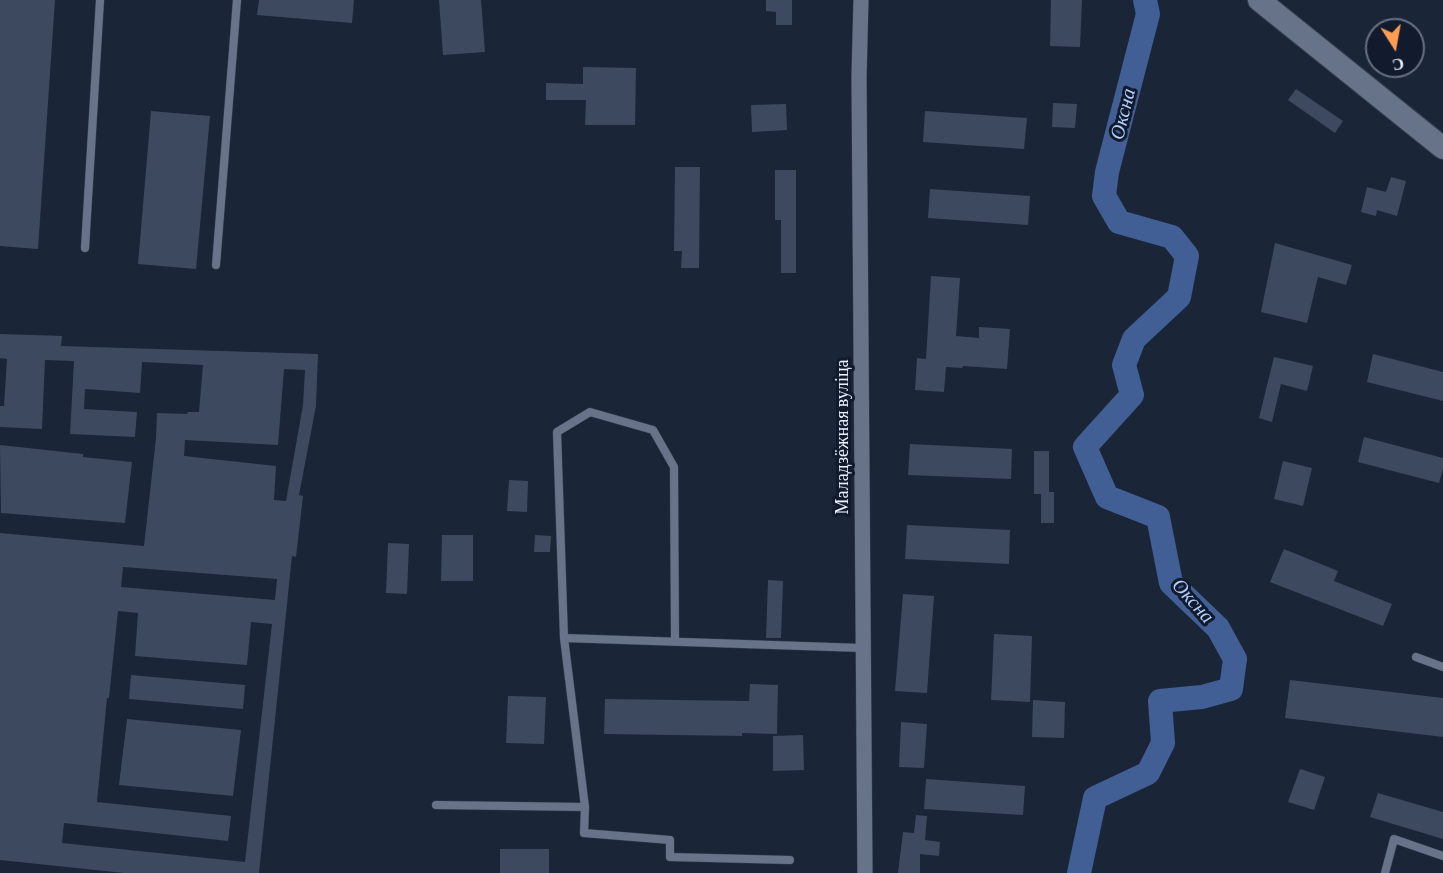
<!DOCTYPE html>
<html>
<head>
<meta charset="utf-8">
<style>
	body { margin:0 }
	#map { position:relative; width:1443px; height:873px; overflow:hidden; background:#1a2538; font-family:"Crimson Pro",serif }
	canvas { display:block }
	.north { position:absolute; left:1365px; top:18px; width:60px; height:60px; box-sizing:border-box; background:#111b2d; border:2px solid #697180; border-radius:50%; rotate:169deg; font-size:16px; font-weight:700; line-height:24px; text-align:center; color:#ecf2fd }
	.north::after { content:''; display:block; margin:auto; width:21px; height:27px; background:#fc9d53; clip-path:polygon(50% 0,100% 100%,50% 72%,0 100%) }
</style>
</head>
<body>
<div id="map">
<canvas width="1443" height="873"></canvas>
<div class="north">С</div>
</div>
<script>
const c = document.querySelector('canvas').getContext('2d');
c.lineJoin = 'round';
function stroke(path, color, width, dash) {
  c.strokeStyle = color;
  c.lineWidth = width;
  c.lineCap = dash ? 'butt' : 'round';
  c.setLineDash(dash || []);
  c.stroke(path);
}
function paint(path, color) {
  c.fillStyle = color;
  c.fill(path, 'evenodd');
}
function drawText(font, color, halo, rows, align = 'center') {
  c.font = font + ' "Crimson Pro",serif';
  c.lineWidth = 6;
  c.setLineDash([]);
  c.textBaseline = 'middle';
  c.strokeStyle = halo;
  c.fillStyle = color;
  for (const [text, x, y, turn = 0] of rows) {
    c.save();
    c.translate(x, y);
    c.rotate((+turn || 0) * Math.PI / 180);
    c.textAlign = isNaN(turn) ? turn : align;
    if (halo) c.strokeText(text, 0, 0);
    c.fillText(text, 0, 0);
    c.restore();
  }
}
stroke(new Path2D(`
	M1079 873 1095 798 1148 773 1163 743 1160 701 1202 697 1231 689 1235 659 1218 628 1171 583 1158 517 1107 497 1085 447 1132 395 1124 365 1134 339 1179 297 1187 256 1172 237 1119 222 1104 196 1107 172 1148 14 1145 0`), '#415f94', 24);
paint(new Path2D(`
	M0 0H55L38 249 0 246Z
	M259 0H354L352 23 257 15Z
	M439 0H481L485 52 443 55Z
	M766 0H792V25H776V12L766 11Z
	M1051 0H1082L1080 47 1050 46Z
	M583 67 636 68 635 125H585L586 100H546V83L583 84Z
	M1296 89 1343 121 1335 133 1288 100Z
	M1053 103 1077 104 1075 128 1052 127Z
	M786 104 787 130 752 132 751 105Z
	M151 111 210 116 196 269 138 264Z
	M925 111 1027 118 1024 149 923 142Z
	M675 167H700L699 268H681L682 251H674Z
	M775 170H796V273H781V220H775Z
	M1391 177 1406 181 1397 216 1377 210 1376 216 1361 212 1367 187 1386 192Z
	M930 189 1030 196 1028 225 928 218Z
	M1275 243 1352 265 1346 285 1318 277 1307 323 1261 312Z
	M931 276 960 278 956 336 979 338V327L1010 329 1007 369 963 366 962 368 946 367 944 392 915 390 917 358 926 359Z
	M0 334 62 336 61 346 318 354 316 406 299 495 303 496 296 557 292 556 259 873H124L0 860V533L144 546 156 438 157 413 187 414 188 412H199L203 365 142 362 140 393 85 389 84 409 137 412 135 437 70 434 74 361 45 360 42 429 0 427V406H4L7 359 0 358ZM284 369 305 370 303 405 286 501 274 500 276 466 184 456 185 440 278 445ZM123 567 277 579 275 600 121 587ZM118 611 138 613 135 656 247 665 251 622 272 624 245 862 62 843 64 823 228 841 231 816 97 802 107 698H109Z
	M1373 354 1443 372V401L1367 382Z
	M1274 357 1313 366 1307 391 1281 384 1272 422 1259 418Z
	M1364 437 1443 458V469L1439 483 1358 462Z
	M910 444 1012 449 1011 479 908 475Z
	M0 445 83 454V457L132 462 125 523 1 513Z
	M1034 451H1049V492H1054V523H1041V494H1034Z
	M1283 461 1312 468 1303 506 1274 499Z
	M509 480 528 481 527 512 507 511Z
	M907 525 1010 530 1009 564 905 559Z
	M442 535H473V581H441Z
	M535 535 551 536 550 552H534Z
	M388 543 409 544 407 594 386 593Z
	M1284 549 1338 571 1334 581 1392 604 1383 626 1270 582Z
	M768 580 783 581 781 638H766Z
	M903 594 934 596 927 693 895 691Z
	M994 634 1032 636 1030 702 991 700Z
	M131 675 245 685 243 709 129 699Z
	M1290 680 1443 698V737L1285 718Z
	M750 684 778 685 777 734 742 733V736L604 734 605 699 749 701Z
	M508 696 546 697 544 744 506 743Z
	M1033 700 1065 702 1064 738 1032 737Z
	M127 719 241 730 233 796 119 785Z
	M901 722 927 724 924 768 899 767Z
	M803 735 804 770 773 771V736Z
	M1300 769 1325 777 1314 810 1288 802Z
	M926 779 1025 786 1023 815 924 809Z
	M1378 793 1443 812V839L1370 817Z
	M916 815 927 816 925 840 940 842 939 856 920 854V873H898L903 832 914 833Z
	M500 849H549V873H500Z`), '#3d495e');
const service = new Path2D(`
	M85 248 100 0
	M216 265 237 0
	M564 638 585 807 584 833 670 840V857L790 860
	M675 641 674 467 653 430 590 412 557 432 564 638 862 648
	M1416 657 1443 667
	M436 805 585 807
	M1385 873 1394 839 1443 856`);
const minor = new Path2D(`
	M861 0 859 77 865 873`);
const secondary = new Path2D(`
	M1259 0 1443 148`);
stroke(service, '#38404f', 9);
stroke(minor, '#38404f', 16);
stroke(secondary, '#38404f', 24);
stroke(service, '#667389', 8);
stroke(minor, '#667389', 15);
stroke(secondary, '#667389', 22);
drawText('18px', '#ecf2fd', '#111b2d', [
	["Маладзёжная вуліца",842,437,-90]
]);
drawText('italic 20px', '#b2cefe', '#111b2d', [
	["Оксна",1123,114,-76],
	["Оксна",1193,601,48]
]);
</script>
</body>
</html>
